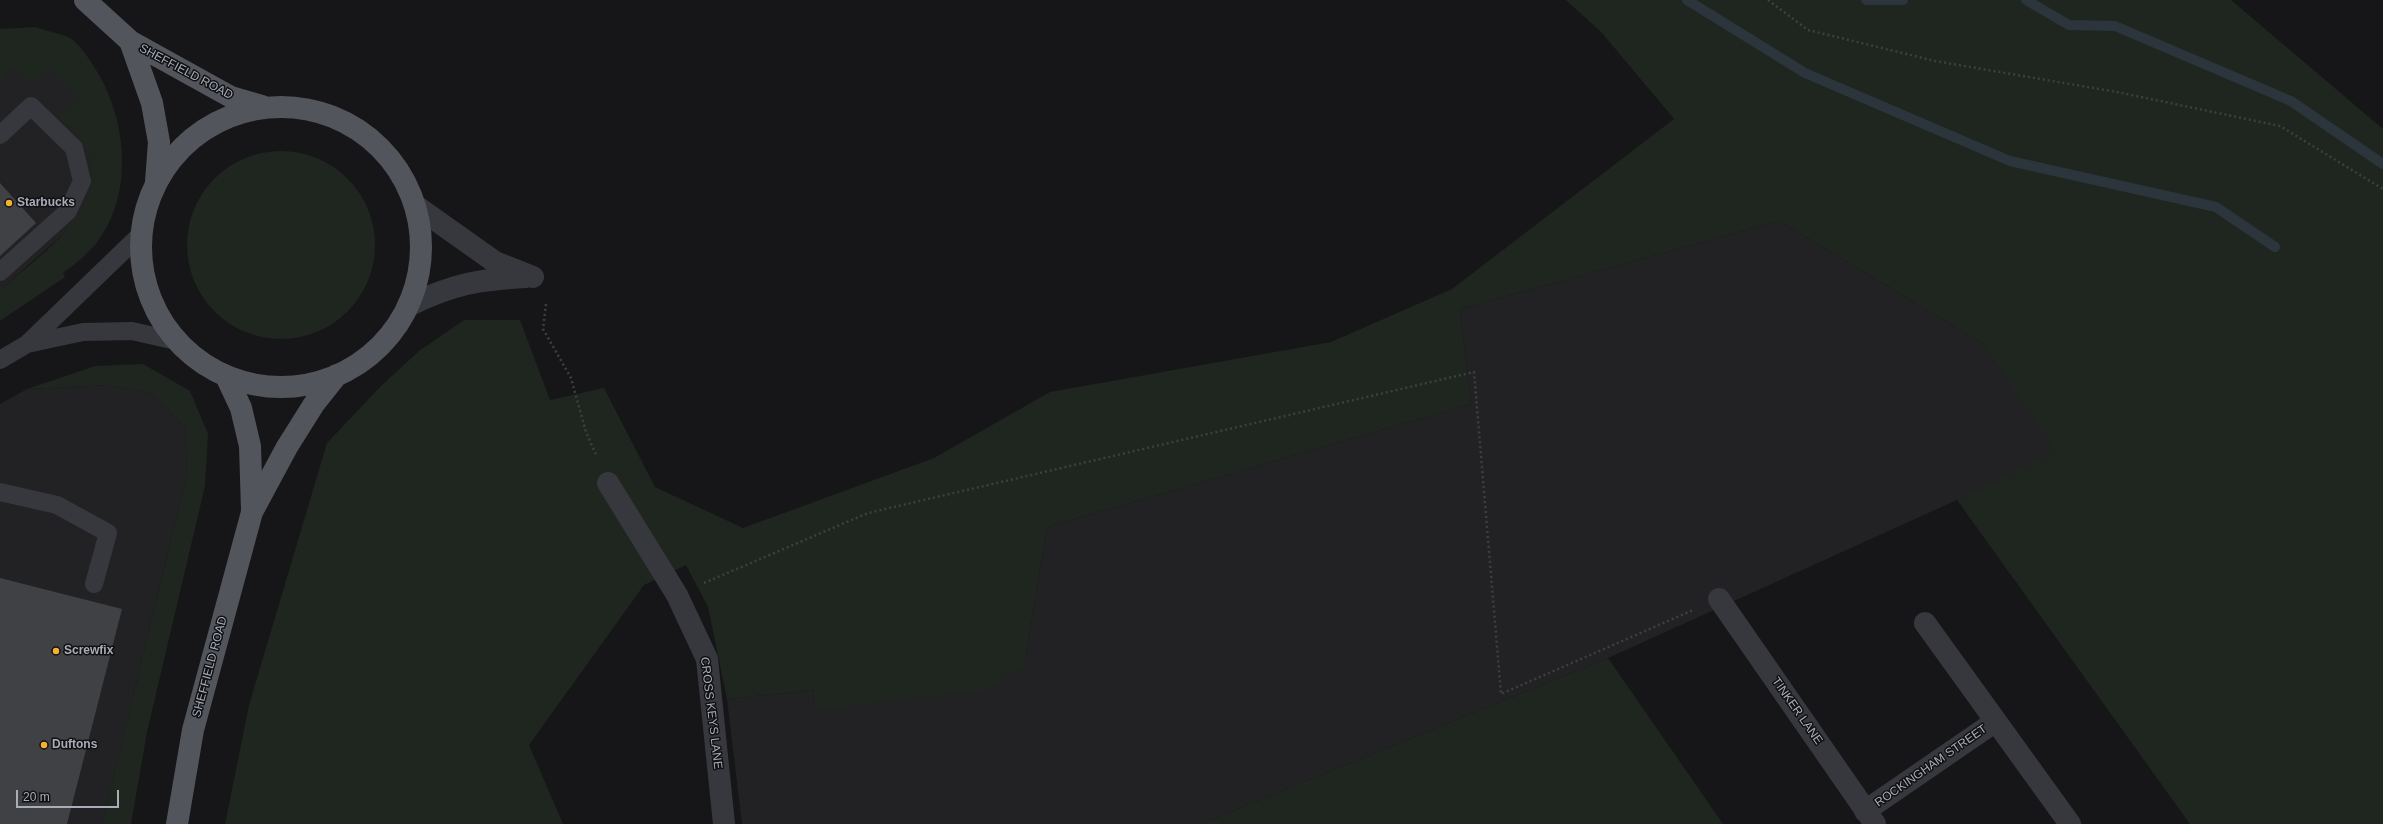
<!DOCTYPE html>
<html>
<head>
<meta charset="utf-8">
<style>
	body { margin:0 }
	#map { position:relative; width:2383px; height:824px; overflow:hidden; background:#161618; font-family:Helvetica,sans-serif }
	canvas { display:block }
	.scale { position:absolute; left:16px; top:790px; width:103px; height:18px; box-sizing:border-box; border:2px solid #a8adb8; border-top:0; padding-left:5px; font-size:12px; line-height:14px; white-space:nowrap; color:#a8adb8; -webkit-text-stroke:3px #111113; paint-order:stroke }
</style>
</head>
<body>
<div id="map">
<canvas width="2383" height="824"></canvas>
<div class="scale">20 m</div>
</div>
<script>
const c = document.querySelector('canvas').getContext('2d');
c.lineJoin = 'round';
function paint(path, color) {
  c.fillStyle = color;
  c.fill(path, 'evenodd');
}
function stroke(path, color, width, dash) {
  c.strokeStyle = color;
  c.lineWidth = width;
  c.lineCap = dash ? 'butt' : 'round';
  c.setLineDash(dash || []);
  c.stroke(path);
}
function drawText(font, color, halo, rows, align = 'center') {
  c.font = font + ' Helvetica,sans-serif';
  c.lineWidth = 3;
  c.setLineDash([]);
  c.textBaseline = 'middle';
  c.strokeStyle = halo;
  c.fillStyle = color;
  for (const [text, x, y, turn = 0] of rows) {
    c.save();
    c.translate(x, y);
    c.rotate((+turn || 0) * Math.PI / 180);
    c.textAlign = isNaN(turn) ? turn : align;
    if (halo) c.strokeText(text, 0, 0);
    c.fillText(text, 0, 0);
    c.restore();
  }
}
paint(new Path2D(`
	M0 57 70 69 99 125 97 202 69 229 0 290Z
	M1779 221 1982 343 2056 451 1957 500 1608 658 1201 824H742L727 699 813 690 815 710 1024 667 1047 527 1471 404 1460 309Z
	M108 385 153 394 185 427 187 474 102 824H0V404L27 389Z`), '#222225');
paint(new Path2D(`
	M1566 0H2231L2383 129V824H2190L1957 500 2055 451 1982 343 1779 221 1460 309 1471 404 1047 527 1024 667 986 690 815 710 813 690 727 699 708 607 686 565 644 585 529 745 563 824H225L249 705 327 443 381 386 419 351 464 320H520L550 400 604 388 655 487 743 528 934 458 1050 392 1331 342 1452 289 1674 119 1602 33Z
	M35 27C46 31 60 33 70 38 81 44 98 72 104 84 126 130 131 190 102 235 92 251 78 262 63 273L65 277 0 321V290C41 254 121 203 81 139 76 130 65 123 58 115L76 97 49 69 31 85 14 67 0 80V29Z
	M187 245a94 94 0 1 1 188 0a94 94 0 1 1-188 0Z
	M143 364 190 391 208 434 205 486 147 732 131 824H102L187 474 185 427 153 394 108 385 27 389 95 366Z
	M1608 658 1723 824H1201Z`), '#1e261f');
stroke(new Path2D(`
	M1687 0 1805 73 2010 161 2216 207 2275 247
	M1866 0H1903
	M2026 0 2069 25 2115 26 2291 101 2383 164`), '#2c353c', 10);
paint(new Path2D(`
	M0 183 36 223 0 256Z
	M0 578 122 609 67 824H0Z`), '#404145');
stroke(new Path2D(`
	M1768 0 1808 30 1935 61 2117 92 2280 126 2383 189
	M546 304 543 329 571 378 586 432 597 457
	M704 583 868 513 1474 372 1501 694 1693 610`), '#3d3f44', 2.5, [2, 3]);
stroke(new Path2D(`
	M0 135 31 106 74 148 82 181 68 211 0 272
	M27 344 83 332 132 331 176 341
	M0 360 27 344 141 234
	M0 492 57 505 108 533 94 584`), '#37383d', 18);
stroke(new Path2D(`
	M416 206 495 262 533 277
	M408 306C453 284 476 280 526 277
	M608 483 677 595 707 659 724 824
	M1719 599 1875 824
	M1925 623 2070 824
	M1865 811 1996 721`), '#37383d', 22);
stroke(new Path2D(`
	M85 0 130 41 231 97 262 106
	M130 41 152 103 159 142 156 182
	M141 247a140 140 0 1 1 280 0a140 140 0 1 1-280 0Z
	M226 376 241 408 250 446 252 510
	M177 824 193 730 252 512 287 447 314 404 337 375`), '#53555c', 22);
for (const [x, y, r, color] of [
	[9,203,4,"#f2b134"],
	[56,651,4,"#f2b134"],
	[44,745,4,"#f2b134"]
]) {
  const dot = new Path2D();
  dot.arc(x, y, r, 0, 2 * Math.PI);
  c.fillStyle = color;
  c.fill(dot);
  stroke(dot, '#111113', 1.5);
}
drawText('12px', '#a8adb8', '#111113', [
	["SHEFFIELD ROAD",186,72,28],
	["SHEFFIELD ROAD",210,667,-75],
	["TINKER LANE",1797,711,55],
	["CROSS KEYS LANE",711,713,83],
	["ROCKINGHAM STREET",1931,766,-35]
]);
drawText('bold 12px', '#a8adb8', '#111113', [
	["Starbucks",17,203],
	["Screwfix",64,651],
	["Duftons",52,745]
], 'left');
</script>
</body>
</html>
